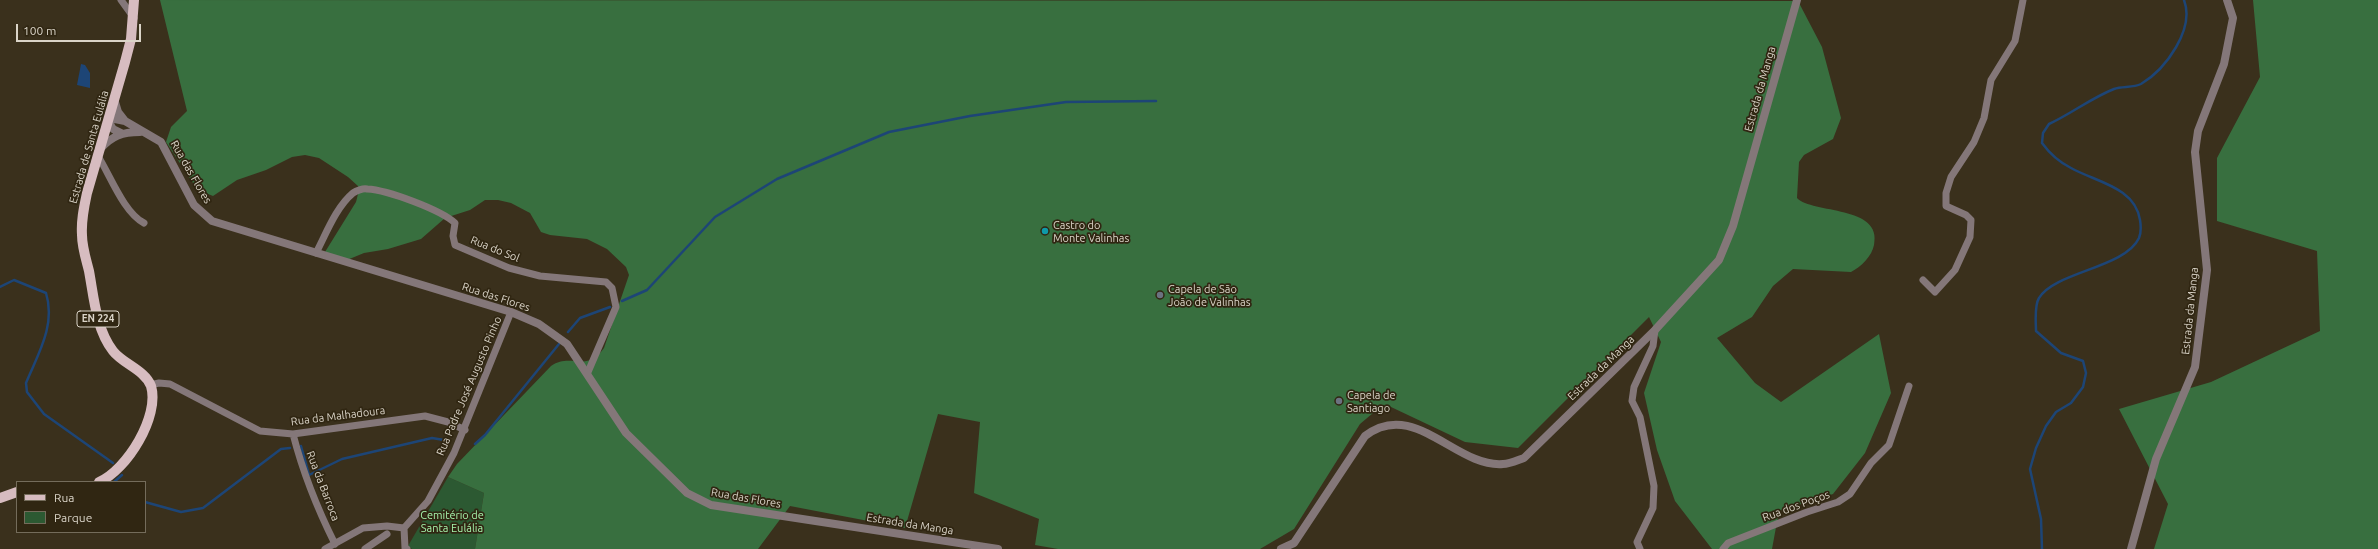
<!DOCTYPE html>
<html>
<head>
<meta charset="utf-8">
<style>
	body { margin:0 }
	#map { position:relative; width:2378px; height:549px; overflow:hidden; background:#3a301c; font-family:Ubuntu,sans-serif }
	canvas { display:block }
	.legend { position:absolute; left:16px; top:481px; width:130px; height:52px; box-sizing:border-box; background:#302612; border:1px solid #746c5b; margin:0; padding:5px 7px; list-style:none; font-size:12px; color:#dad4c8 }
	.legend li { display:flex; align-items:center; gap:8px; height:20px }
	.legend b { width:20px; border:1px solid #746c5b }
	.scale { position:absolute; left:16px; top:24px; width:125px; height:18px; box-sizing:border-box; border:2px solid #dad4c8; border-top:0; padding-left:5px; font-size:12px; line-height:14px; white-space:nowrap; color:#dad4c8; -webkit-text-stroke:3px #302612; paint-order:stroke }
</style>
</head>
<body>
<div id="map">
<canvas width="2378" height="549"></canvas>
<ul class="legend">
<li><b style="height:5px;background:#d7bcc0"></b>Rua</li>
<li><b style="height:11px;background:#2c5932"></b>Parque</li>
</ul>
<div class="scale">100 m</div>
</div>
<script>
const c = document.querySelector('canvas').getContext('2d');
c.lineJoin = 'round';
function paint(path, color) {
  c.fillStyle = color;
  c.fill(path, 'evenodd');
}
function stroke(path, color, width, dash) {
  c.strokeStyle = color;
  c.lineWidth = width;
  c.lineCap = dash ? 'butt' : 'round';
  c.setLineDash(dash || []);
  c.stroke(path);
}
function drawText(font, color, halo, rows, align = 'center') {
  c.font = font + ' Ubuntu,sans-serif';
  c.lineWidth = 3.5;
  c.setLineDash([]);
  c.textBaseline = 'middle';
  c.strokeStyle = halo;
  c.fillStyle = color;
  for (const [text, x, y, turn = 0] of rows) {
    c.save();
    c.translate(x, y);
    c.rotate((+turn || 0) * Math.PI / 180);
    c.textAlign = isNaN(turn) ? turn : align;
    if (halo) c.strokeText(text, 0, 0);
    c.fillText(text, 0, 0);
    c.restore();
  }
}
paint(new Path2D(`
	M448 477 484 493 475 549H412L408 546Z`), '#2c5932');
paint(new Path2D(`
	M160 0 1798 1 1822 47 1841 118 1833 139 1804 155 1799 162 1797 198C1812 214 1883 205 1874 245 1872 256 1861 267 1851 272L1793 269 1773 286 1752 317 1717 338 1755 383 1781 402 1879 334 1891 393 1865 453 1833 494 1779 511 1772 549H1712L1675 501 1657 450 1644 393 1661 342 1649 317 1518 448 1465 442 1391 407 1373 413 1360 424 1294 529 1260 549H1058L1035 545 1039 519 974 493 980 422 938 414 905 528 790 506 758 549H475L484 493 448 477 457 464 551 366C572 352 585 374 604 348L629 275 626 267 607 249 587 239 550 235 541 232 530 213 511 203 498 200H485L470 210 445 218 421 239 388 249 364 253 347 260 325 252 356 202 359 190 358 186 348 177 319 158 305 155 292 157 266 170 237 180 213 196 203 192 195 186 166 142 171 127 187 111Z
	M2253 0H2378V549H2154L2168 504 2119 409 2211 382 2320 331 2317 251 2217 221V158L2260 77Z`), '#386f3f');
paint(new Path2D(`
	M81 64 85 65 90 73V88L77 85Z`), '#1d4576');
stroke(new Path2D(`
	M0 287 14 280 46 293C56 325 38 354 26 383L27 392 44 414 113 463
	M622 301 647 290 715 217 777 179 889 132 970 116 1066 102 1156 101
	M568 332 580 318 610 307
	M475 444 485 435 559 344
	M301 446 309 475 342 459 432 438 444 440
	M114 482 122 475
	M145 502 181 512 203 508 281 449 290 448
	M2042 549 2041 519 2030 469 2036 448 2046 426 2056 412 2071 403 2083 387 2086 373 2083 361 2061 353 2036 331C2036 323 2034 306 2039 298 2054 272 2125 268 2139 238 2141 233 2141 226 2140 220 2135 187 2096 182 2071 168 2059 162 2050 154 2042 143L2043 133 2049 124C2071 114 2091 98 2114 89 2122 86 2133 88 2141 84 2166 69 2195 29 2184 0`), '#1d4576', 2.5);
stroke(new Path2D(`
	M121 0 134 18
	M98 156C110 175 124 213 144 223
	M316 253C326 234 336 207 353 193 356 191 363 188 367 189 388 190 441 210 455 223L453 236 455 245 509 268 540 276 606 282 612 288 616 307 588 372
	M1923 280 1935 292 1955 270 1970 237 1971 220 1966 215 1946 206V193L1951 177 1974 142 1984 118 1991 80 2015 41 2023 0
	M150 385 159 383 170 384 260 431 293 434 425 416 448 422 465 430
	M293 434C303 473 317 508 335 544
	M404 528 428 501 454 453 511 312
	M404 528 405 548 407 549
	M325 549 363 528 387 526 404 528
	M365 549 387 534
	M1640 549 1637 542 1653 508 1654 486 1640 417 1632 401 1634 387 1653 346 1655 330
	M1723 549 1728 543 1807 512 1838 502 1850 494 1871 463 1889 445 1909 386`), '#847779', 7);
stroke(new Path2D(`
	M114 99 118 112 125 121 161 142 194 205 212 221 511 312 539 324 567 344 626 433 687 493 711 505 998 549
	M121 133 113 129 108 121 115 119 125 121
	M100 149C112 136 122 132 140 132
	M1281 549 1294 543 1365 436C1414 398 1456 468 1503 464 1510 464 1518 460 1524 458L1655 330 1719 260 1733 226 1797 0
	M2131 549 2156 459 2195 367 2207 270 2195 152 2198 131 2224 64 2233 18 2227 0`), '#847779', 8);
stroke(new Path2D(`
	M99 482C127 470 160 416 151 386 145 370 123 364 113 351 96 329 94 298 89 271 86 259 82 247 82 235 81 220 84 207 87 193L125 62 131 39 134 0
	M0 498 17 492`), '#d7bcc0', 10);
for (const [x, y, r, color] of [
	[1045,231,4,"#0f9aa8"],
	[1160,295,4,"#6b7280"],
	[1339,401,4,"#6b7280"]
]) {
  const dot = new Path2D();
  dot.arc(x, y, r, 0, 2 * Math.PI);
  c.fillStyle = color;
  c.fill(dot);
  stroke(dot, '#302612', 1.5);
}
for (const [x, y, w] of [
	[98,319,42]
]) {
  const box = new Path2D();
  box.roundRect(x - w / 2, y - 8, w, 16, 3);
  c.fillStyle = '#302612';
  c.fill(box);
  stroke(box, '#dad4c8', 1);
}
drawText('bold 10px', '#dad4c8', null, [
	["EN 224",98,319]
]);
drawText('11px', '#dad4c8', '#302612', [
	["Estrada da Manga",1760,89,-74],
	["Estrada de Santa Eulália",89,147,-74],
	["Rua das Flores",191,172,60],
	["Rua do Sol",495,249,22],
	["Rua das Flores",496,297,18],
	["Estrada da Manga",2190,311,-84],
	["Estrada da Manga",1601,368,-44],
	["Rua Padre José Augusto Pinho",469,386,-67],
	["Rua da Malhadoura",338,416,-7],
	["Rua da Barroca",323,486,69],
	["Rua das Flores",746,498,10],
	["Rua dos Poços",1796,506,-20],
	["Estrada da Manga",910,524,9]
]);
drawText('11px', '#dad4c8', '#302612', [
	["Castro do",1053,225],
	["Monte Valinhas",1053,238],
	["Capela de São",1168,289],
	["João de Valinhas",1168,302],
	["Capela de",1347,395],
	["Santiago",1347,408]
], 'left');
drawText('11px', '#a5f3ac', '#302612', [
	["Cemitério de",452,515],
	["Santa Eulália",452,528]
]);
</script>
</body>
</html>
